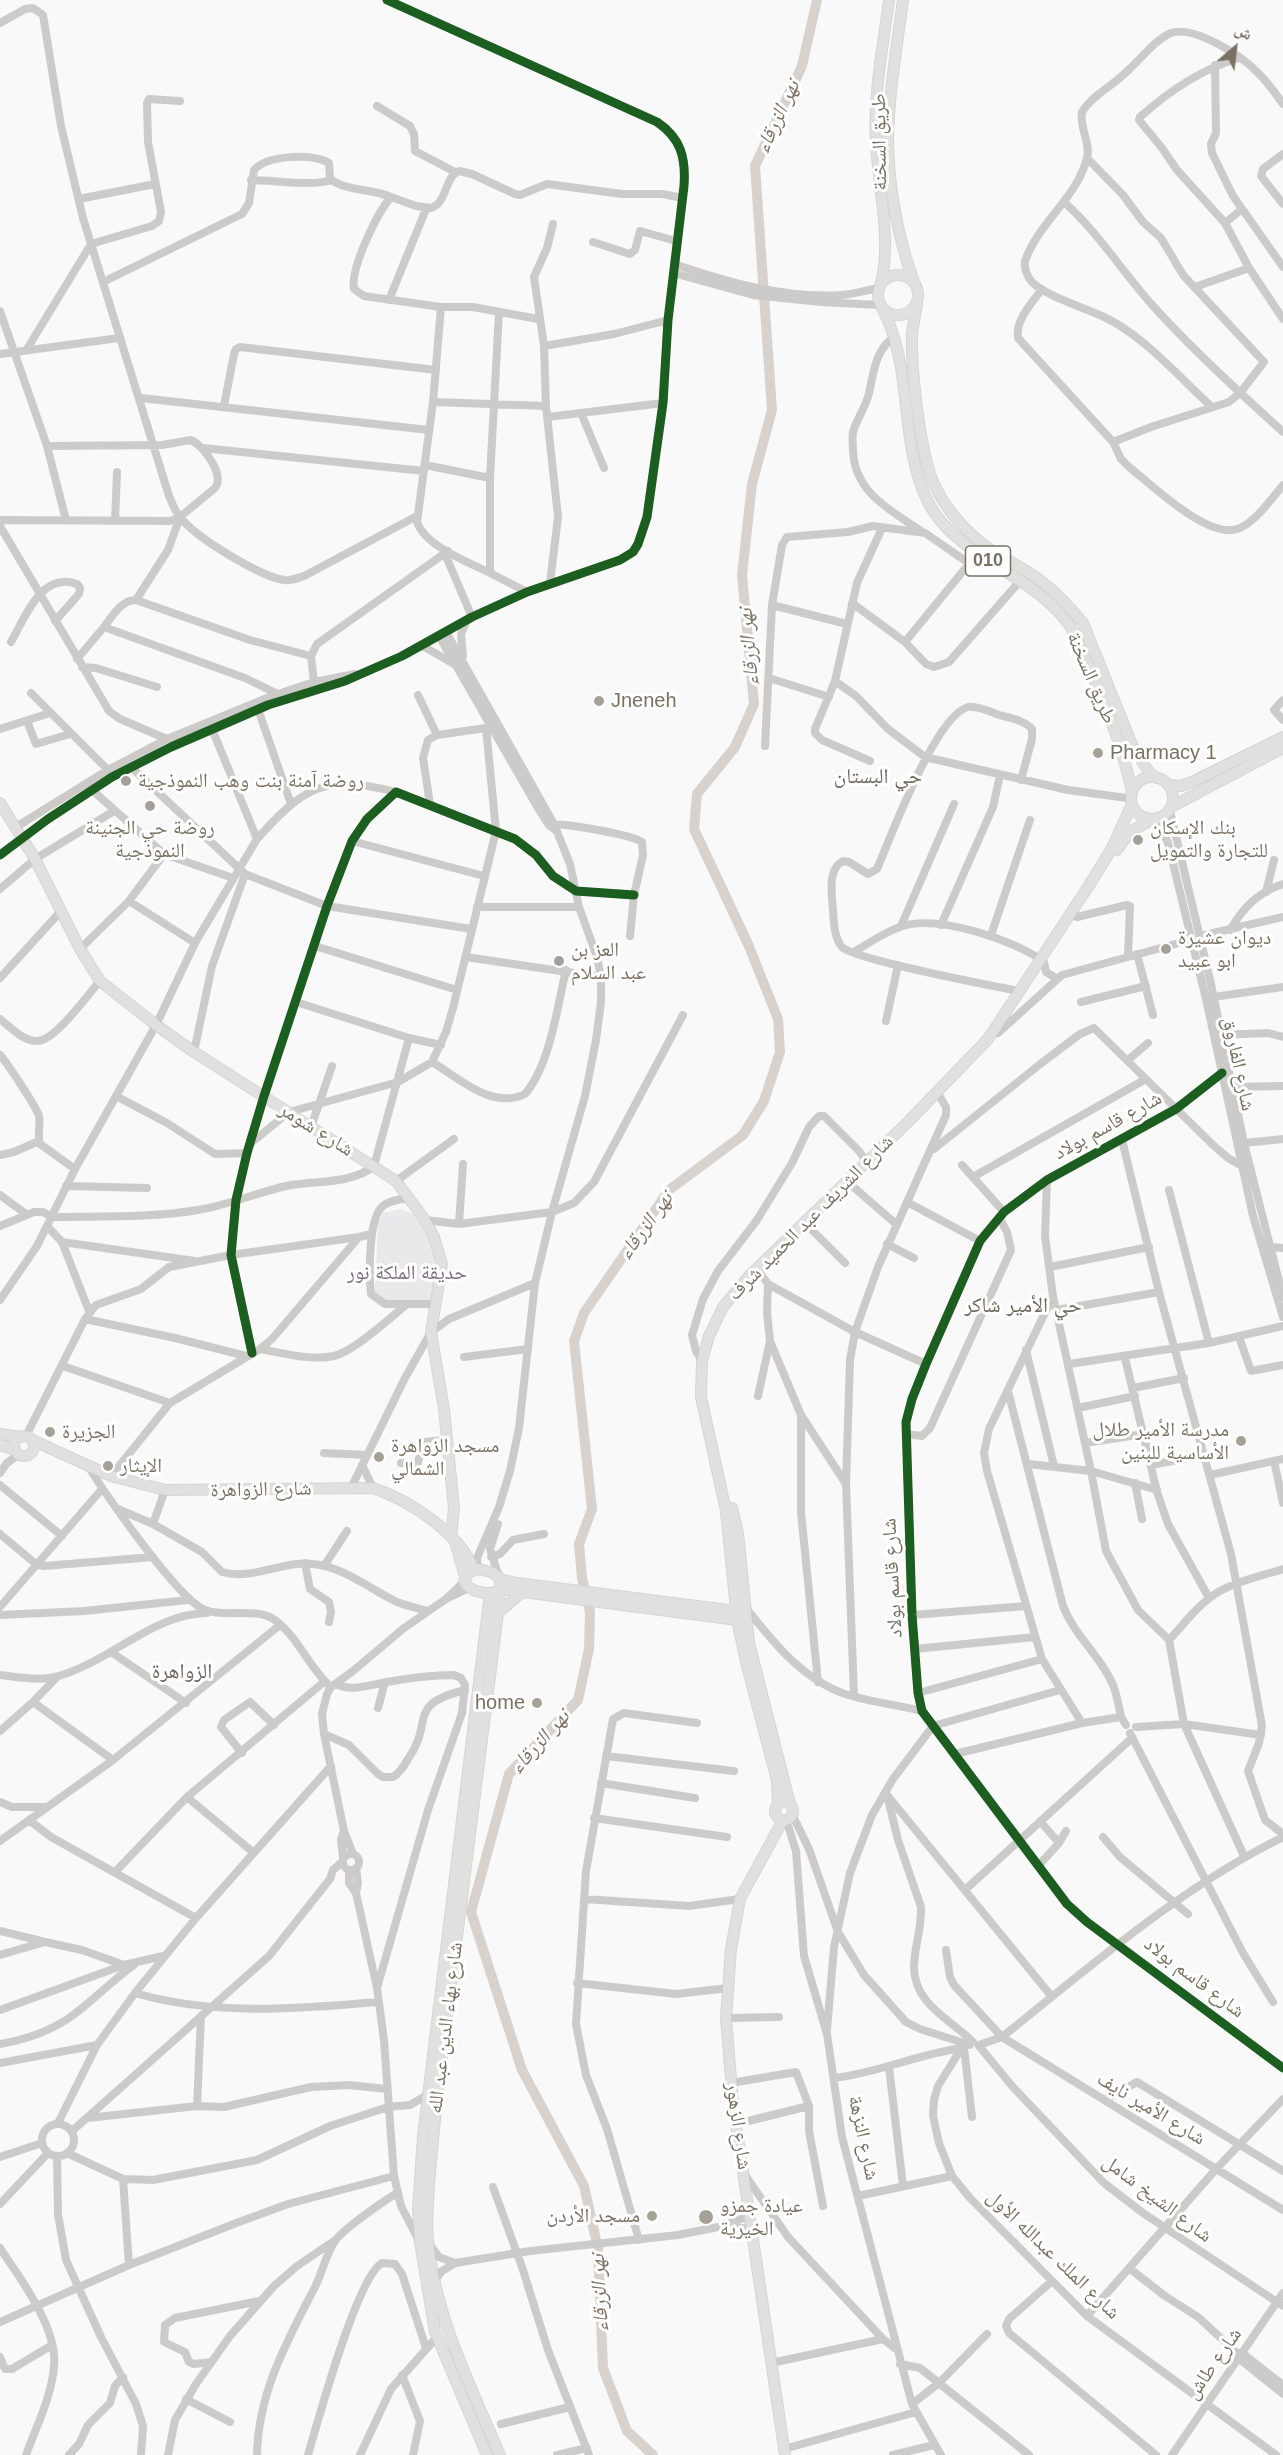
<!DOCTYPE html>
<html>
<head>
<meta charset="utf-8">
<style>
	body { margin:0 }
	#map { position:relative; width:1283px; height:2455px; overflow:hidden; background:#f9f9f9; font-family:Helvetica,"Noto Naskh Arabic",sans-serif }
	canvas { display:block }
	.north { position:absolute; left:1205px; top:18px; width:60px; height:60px; -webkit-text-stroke:4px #fff; paint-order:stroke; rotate:28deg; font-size:16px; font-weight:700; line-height:24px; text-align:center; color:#7a7163 }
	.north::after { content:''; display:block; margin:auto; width:21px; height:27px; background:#7a7163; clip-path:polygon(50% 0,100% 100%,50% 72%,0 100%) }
</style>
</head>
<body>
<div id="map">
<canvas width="1283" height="2455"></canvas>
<div class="north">ش</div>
</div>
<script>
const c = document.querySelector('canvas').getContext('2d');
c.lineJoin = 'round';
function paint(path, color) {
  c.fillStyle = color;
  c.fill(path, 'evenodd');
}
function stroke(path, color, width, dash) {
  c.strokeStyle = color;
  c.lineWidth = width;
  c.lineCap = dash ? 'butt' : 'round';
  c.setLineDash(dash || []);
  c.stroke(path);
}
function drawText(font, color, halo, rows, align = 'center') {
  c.font = font + ' Helvetica,"Noto Naskh Arabic",sans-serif';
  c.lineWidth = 6;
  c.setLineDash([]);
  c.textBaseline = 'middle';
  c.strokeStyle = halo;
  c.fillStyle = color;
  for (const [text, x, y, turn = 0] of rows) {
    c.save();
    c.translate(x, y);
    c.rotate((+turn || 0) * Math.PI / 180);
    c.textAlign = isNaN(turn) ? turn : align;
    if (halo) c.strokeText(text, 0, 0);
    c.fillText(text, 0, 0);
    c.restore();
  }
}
paint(new Path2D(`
	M401 1209 416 1215 439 1260 437 1288 429 1303 405 1306 378 1299 375 1291 378 1223 383 1213Z`), '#ebe8eb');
stroke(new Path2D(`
	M653 2455 627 2431 603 2368 598 2249 584 2186 522 2070 471 1912 509 1774 578 1700 589 1649 590 1612 582 1578 579 1544 592 1509 574 1341 584 1313 669 1190 743 1135 764 1101 780 1052 778 1019 748 944 694 829 697 794 735 747 754 704 742 575 752 484 772 410 755 166 802 66 817 0`), '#d7d2ce', 10);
const major = new Path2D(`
	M903 0C897 46 889 92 888 138 888 184 898 239 914 282
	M878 295a20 20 0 1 1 40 0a20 20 0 1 1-40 0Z
	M881 284C892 238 878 189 876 142 873 95 883 47 889 0
	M917 303C916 313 913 324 912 334 911 369 920 453 934 484 944 506 961 526 979 541 998 557 1021 566 1041 581 1057 593 1070 607 1083 623L1132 745 1149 772 1156 778
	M882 308C914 367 898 441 928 502 948 542 997 564 1032 589 1045 598 1058 610 1068 623 1078 638 1084 656 1091 672 1108 711 1124 751 1132 793
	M1131 798a21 21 0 1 1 42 0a21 21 0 1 1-42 0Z
	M1169 785 1181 786 1192 782 1283 737
	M0 803 35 859 80 949 100 981 156 1025 194 1052 396 1181 425 1220 434 1237 442 1264 431 1332 444 1409 454 1508 451 1537
	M1173 806 1283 748
	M1117 850 1131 831 1152 820
	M0 1434 21 1437
	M14 1446a10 10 0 1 1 20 0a10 10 0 1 1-20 0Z
	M32 1440 111 1476 165 1490 373 1488C409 1500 460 1533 474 1570
	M0 1445 15 1450
	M732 1508 738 1533 749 1643 790 1804
	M456 1545 465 1577
	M478 1569 491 1572 499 1577 501 1586 499 1591C487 1595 471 1593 464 1582L468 1573Z
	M500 1579 517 1583 736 1611
	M500 1589 737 1620
	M499 1591 498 1613 440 2071C436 2109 432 2147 429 2185 428 2203 426 2222 428 2240 435 2316 470 2385 500 2455
	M498 1613 521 1593
	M775 1811a9 9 0 1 1 18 0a9 9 0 1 1-18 0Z
	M778 1805 777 1780 747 1666 737 1620 726 1511 701 1397 702 1361 709 1336 723 1307 749 1276 908 1122 988 1039 1088 887 1111 850 1132 804
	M783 1820 740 1899 731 1949 726 2018 733 2104 785 2455
	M487 2455 435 2332 420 2242 418 2209 423 2136 490 1593`);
stroke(major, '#d6d5d4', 12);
stroke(new Path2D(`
	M0 23 25 9 33 8 43 15 61 126 83 218 169 496C172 503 175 511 180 517 195 537 259 576 284 580 292 581 299 578 306 575L417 516
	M1239 58C1202 69 1169 91 1140 117L1139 120 1162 148 1177 170 1225 223 1249 268 1283 319
	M1215 65 1216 133 1211 144 1212 153 1233 196 1283 267
	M377 106 410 126 414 134 415 151 455 172
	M1283 154 1263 169 1261 176 1283 204
	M1087 158 1123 195 1143 222 1161 238 1183 275 1264 362 1240 393 1229 402 1151 427 1113 442
	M251 180C277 180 308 187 332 180
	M79 199 155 184
	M1064 202C1098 232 1123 273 1154 307 1194 351 1239 392 1283 432
	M1225 223 1242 209
	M593 242 630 254 635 250 640 231 676 241
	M674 264C727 282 785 299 842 295 855 294 867 290 879 288
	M673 273 753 295 821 302 880 305
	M103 282 242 214 249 203 254 170C267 155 312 153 329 163L330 179C348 192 371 188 391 197
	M1195 287 1249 268
	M1042 289C1032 303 1015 320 1018 338L1113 442 1121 459 1129 467C1152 485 1210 542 1240 528 1257 520 1271 499 1283 485
	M389 300 426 209
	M441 307 364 296 354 289C350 269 377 213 391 197L416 206 431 208C448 202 444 177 459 171L472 174 515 194 520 195 547 184 622 194H662L683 198
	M0 311 47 446 66 520
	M499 312 490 478V573L527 592
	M895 337C875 349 874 372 869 393 866 407 857 418 853 432 852 438 853 444 853 450 854 492 890 510 921 531
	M544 346 614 334 668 320
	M27 349 91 244 152 226 159 221 161 212 148 142 147 103 149 99 180 101
	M0 354 119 338
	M141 398 429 430
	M433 402 441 307H473L538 319
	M224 406 234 354 236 349 240 347 436 370
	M546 406 544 346 534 277 547 248 553 224
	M1212 407C1180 378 1141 333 1102 316 1085 308 1044 295 1032 282 1027 277 1024 268 1025 261 1038 223 1077 198 1087 158 1091 143 1079 127 1082 112 1092 96 1109 88 1123 75 1137 64 1155 39 1171 33 1194 25 1242 56 1257 72 1267 81 1275 93 1283 104
	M581 413 604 468
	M548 417 663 403
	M203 448 424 471
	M425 465 490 478
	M0 520 170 521 180 517 215 488C225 475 204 446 191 440L162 445 47 446
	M115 521 117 472
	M0 526 109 711 120 719 167 739
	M445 554 472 617
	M490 573C468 562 425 546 417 522L433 402 546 406 558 517 550 583
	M136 600 168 550 180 517
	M852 603 905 642 926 664 934 667 949 662 1020 581
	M772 605 847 624
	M104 627C113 616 121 600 136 600L250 640 311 656
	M446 632 554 824 570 864 579 907H477
	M439 636 538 808 549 825 555 830
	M11 642C25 618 41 571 77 584L80 588 79 594 55 621
	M905 642 977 554
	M421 645 454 664
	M463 656 461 634 467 620
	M77 659 104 627 245 678 280 695
	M82 667 96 668 157 687
	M769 678 829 697
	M835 681 856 696 888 729 925 757 1068 790 1127 798 1131 800
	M314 682 311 656 317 644 448 551
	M31 693 108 770
	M418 695 437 735
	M1283 700 1274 710 1283 720
	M258 709 291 804
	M27 721 36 744 70 734
	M0 729 50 713
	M212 729 257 839C305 785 326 774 396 792
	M765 746 772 605 782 545 787 537 848 532 873 526 925 533 970 564
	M870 761 822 740 815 733V729L835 681 857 583 882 528
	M131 767 245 874 327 906 471 929
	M430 804 423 758 428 740 437 735 486 728 488 726
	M1170 811 1211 984 1244 1143 1283 1297
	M1157 819 1168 843 1206 999 1253 1216 1283 1317
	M549 825C562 822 632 835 642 842L643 855 634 895 630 936
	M16 827 108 770 167 739 272 696 314 682 355 674
	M352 841 484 876
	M164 854 233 878
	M0 855 48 819 112 777 171 747 268 705 345 681 402 656 472 617 527 592 620 560 633 552 638 544 647 517 663 403 668 320 684 186C686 158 681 138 657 122L387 0
	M0 889 35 859 114 811
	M1266 892 1274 860
	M129 901 195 943
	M1077 917 1127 905 1130 906 1128 955
	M941 925 993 807 1000 775
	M901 926 954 804
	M1230 930C1243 908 1258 892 1283 884
	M991 935 1030 820
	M1200 936 1283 917
	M315 946 457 990
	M80 949 129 901 164 854 92 790
	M854 952C869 943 886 931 903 926 938 915 1016 940 1044 962L1046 972 1056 978
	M1137 954 1153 1015
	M466 957 601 977
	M0 978 61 911
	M1019 991C993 986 853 959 842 947 832 936 834 912 832 898 831 885 830 868 843 861L849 862 868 874 877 869C891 837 935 716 968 707 976 705 991 712 999 715 1010 718 1024 720 1032 729V739L1021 780
	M1213 997 1283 987
	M296 1002 409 1038 441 1045
	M1081 1002 1146 986
	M0 1019C10 1027 22 1040 36 1041 54 1043 88 994 100 981
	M886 1021 898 965
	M998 1033 1062 975 1190 940
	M1221 1035 1268 1033 1283 1037
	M194 1052 212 966 245 874
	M0 1055C6 1061 37 1108 39 1116 41 1125 37 1135 40 1144L75 1169
	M1128 1060 1148 1043
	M432 1062C459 1078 492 1110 525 1094 550 1065 557 1008 566 970
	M1222 1073 1176 1109 1047 1180 1004 1212 980 1241 926 1364 912 1399 906 1422 912 1615 918 1693 922 1711 1067 1904 1087 1922 1283 2068
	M1233 1087 1283 1086
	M116 1096 167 1123 215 1154 247 1153
	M311 1127 332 1066
	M1122 1140 1159 1292 1231 1554 1262 1726 1259 1743 1248 1771 1265 1820 1283 1834
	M251 1143 289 1112 398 1082 432 1062 446 1032 453 1008 496 831 486 728
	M1244 1143 1283 1139
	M934 1149 1039 1065 1080 1034 1094 1028 1213 1145 1228 1158 1242 1166
	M0 1155 14 1152 39 1141
	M962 1165 1004 1212
	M973 1177 1146 1079
	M1047 1180 1045 1236 1053 1296 1091 1471 1106 1551 1138 1610 1169 1640 1184 1724 1244 1856
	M396 1181 454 1139
	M850 1184 896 1224
	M66 1186 147 1188
	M1169 1190 1209 1343
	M0 1195 26 1214
	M410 1198C402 1199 390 1200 383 1206 368 1217 369 1276 371 1294L385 1304H435
	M907 1202 980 1241
	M425 1220 459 1224 552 1212 574 1203 594 1182 683 1015
	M459 1224 463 1164
	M0 1226 34 1212H43L52 1217C101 1216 150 1218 198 1210 228 1205 256 1193 286 1186 315 1180 350 1185 374 1166L409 1038
	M47 1226 62 1242 89 1311
	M808 1226 845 1263
	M62 1242 195 1261
	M887 1244 914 1258
	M1271 1247 1283 1248
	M1050 1267 1149 1247
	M760 1273 768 1284 855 1332 926 1364
	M768 1284 767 1312 770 1341 801 1415 846 1484
	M1053 1296 989 1429 984 1453 987 1471 1042 1659 1082 1723
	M0 1300 37 1246 75 1169 156 1025 195 943 257 839
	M1057 1310 1159 1292
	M85 1319 175 1338 246 1356
	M1239 1337 1251 1371 1283 1365
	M260 1349C283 1353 310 1361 334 1356 354 1351 389 1319 406 1305
	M1026 1350 1054 1466
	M252 1353 231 1255 236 1200 247 1153 264 1096 327 906 352 841 367 819 396 792 515 839 536 855 553 876 576 891 634 895
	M464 1357 528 1349
	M1125 1358 1157 1492 1168 1524 1209 1598
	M702 1361 696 1351 692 1335 703 1299 718 1271 757 1220 792 1163 809 1127 819 1116H824L859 1151 866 1161
	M1069 1364 1209 1343 1283 1326
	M63 1366 170 1403
	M1133 1388 1184 1378
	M1008 1391 1063 1606C1075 1637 1101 1656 1113 1685 1117 1695 1119 1706 1121 1717
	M758 1396 770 1341
	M1078 1408 1135 1396
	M801 1415V1512L818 1682
	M906 1434 922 1436 930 1428 1011 1250 1007 1232 999 1217
	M26 1436 85 1319 96 1305 141 1289 169 1267 231 1255 359 1237 372 1234
	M1085 1443 1144 1434
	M324 1453 367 1455
	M1274 1461 1283 1503
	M401 1463 417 1465 424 1442 446 1440
	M1028 1464 1091 1471 1157 1490
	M362 1465 373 1488
	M1151 1465 1204 1455
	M88 1466C106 1495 176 1596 203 1609 225 1619 254 1606 275 1620 299 1638 309 1668 331 1687
	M0 1473 7 1463 19 1454
	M1210 1475 1283 1459
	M111 1476 170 1403 260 1349 272 1339 359 1237
	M1135 1483 1142 1519
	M0 1485 62 1536
	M351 1488 405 1378 431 1332 449 1319 535 1283
	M118 1509 153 1524 202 1552 222 1572C251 1581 284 1560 313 1564 344 1567 370 1589 397 1602 407 1606 418 1608 428 1611
	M153 1524 165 1490
	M498 1524 490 1549 499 1577
	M0 1534 36 1564 44 1566 153 1557
	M491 1557 500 1554 513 1540 544 1534
	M305 1563 310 1589 329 1602 331 1612 329 1622
	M324 1566 347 1531
	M478 1569 477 1558 499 1507 510 1471 519 1428 535 1283 552 1212 585 1096 596 1040 601 1002V977L597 957 579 907
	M446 1599 464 1582
	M0 1607 102 1489
	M746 1608C773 1642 802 1679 845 1694 870 1702 897 1705 922 1711
	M0 1615 84 1611 188 1600
	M912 1615 1026 1606
	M1169 1640C1184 1624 1200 1602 1220 1591 1239 1580 1262 1576 1283 1569
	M915 1649 1035 1637
	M111 1652 186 1703
	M0 1675C18 1677 38 1681 55 1677 107 1664 154 1613 207 1613
	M335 1684C353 1692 369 1685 387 1682 409 1678 432 1675 454 1675L461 1678 465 1685 462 1713 428 1810 377 1988
	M918 1693 1042 1659
	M854 1696 846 1484 850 1360 855 1332 878 1267 946 1115V1107L940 1097
	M33 1702 113 1760
	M378 1708 385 1682
	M1136 1727 1184 1724 1261 1735
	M0 1731 33 1702 57 1677
	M1130 1733 1243 1953 1273 2002
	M324 1734 349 1745 378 1774 383 1777H393C400 1773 404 1766 408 1759 435 1721 405 1705 465 1690
	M242 1753 221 1727 224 1720 250 1702 274 1725
	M955 1754 1082 1723 1121 1717 1126 1725
	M606 1756 734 1771
	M601 1783 695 1798
	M887 1795 898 1840 921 1907C922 1928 914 1947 914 1968 915 2005 950 2019 973 2042
	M887 1795 1052 1997
	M187 1797 254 1853
	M0 1802 12 1807H47
	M792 1814 809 1849 838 1932 864 1975 906 2022 920 2029 970 2045
	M594 1818 727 1837
	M786 1819 796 1851 804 1956 827 2034 842 2137 912 2404 941 2455
	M29 1820 51 1837 196 1918
	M1040 1821 1059 1843
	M1103 1837 1120 1857 1188 1914
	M0 1841 113 1760 280 1625
	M343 1862a8 8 0 1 1 16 0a8 8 0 1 1-16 0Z
	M353 1854 344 1831 324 1734 322 1714 327 1694 331 1687 353 1671 404 1628 446 1599 469 1588
	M343 1858 341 1839 344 1831
	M1039 1865 1059 1843 1066 1831
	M349 1870V1883L356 1893 377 1988 384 2040 394 2176 401 2206 418 2239
	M115 1872 187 1797 325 1681
	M966 1889 1132 1738
	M356 1893 358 1883 356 1868
	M584 1899 689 1906 740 1899
	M0 1931 45 1942
	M946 1950 950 1977 954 1985 1002 2037 1283 2210
	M0 1955 45 1942 82 1950 124 1965
	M577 1983 676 1994 728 1988
	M135 1993C213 2016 298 2009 378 2002
	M0 2010 124 1965 163 1956
	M726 2018 779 2017
	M827 2030 834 1947 850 1873 872 1815 893 1779 933 1726 1060 1690
	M0 2044C24 2040 48 2032 69 2018 92 2002 111 1981 134 1965
	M979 2045 1002 2037C1092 1965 1180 1888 1283 1837
	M979 2046 1012 2086 1104 2183 1143 2213 1283 2306
	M964 2048 972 2117
	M961 2049 938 2086 934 2100 933 2116 939 2143 952 2176 970 2198 1087 2316 1276 2455
	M0 2063 97 2045
	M889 2067 903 2186
	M834 2078C878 2073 918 2054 962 2048
	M731 2083 796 2072 809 2106V2131L823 2206
	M1105 2100 1137 2082 1283 2171
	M197 2106 201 2016
	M88 2118 197 2106 224 2107 311 2087 348 2085 387 2089
	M58 2123 97 2045 135 1993 196 1918 331 1766
	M42 2140a16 16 0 1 1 32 0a16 16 0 1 1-32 0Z
	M736 2124 809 2106
	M72 2131 269 1956 330 1879 333 1870 342 1862
	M67 2153 123 2179 153 2180 257 2160 330 2126 388 2107 410 2105 429 2094
	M57 2156 58 2214 66 2260 101 2337 136 2404 143 2426 141 2455
	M0 2157 42 2143
	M745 2175 788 2237 883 2339 896 2349
	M123 2179 129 2265
	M493 2187 522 2267 548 2350 589 2455
	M858 2196 952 2176
	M0 2204 48 2153
	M724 2226 750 2229
	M639 2240 607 2129 586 2075 576 2024 586 1871 613 1719 624 1713 697 1723
	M430 2245 439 2257 455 2263
	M0 2248C20 2278 58 2328 54 2366 52 2396 36 2427 26 2455
	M1129 2268 1165 2296 1198 2317 1237 2353 1238 2358 1283 2394
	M435 2280 442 2271 455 2263 530 2251 678 2235 723 2226 748 2216
	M1052 2281 1009 2319 1006 2326 1009 2333 1156 2455
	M1087 2316 1217 2168 1283 2099
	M0 2322 129 2265 239 2222 288 2204 394 2176
	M1238 2353H1242L1283 2385
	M0 2357 5 2369H12L52 2345
	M211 2362 194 2364 189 2362 185 2352 164 2342 165 2325 175 2318 259 2301
	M771 2363 883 2339
	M900 2364 920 2368 1029 2455
	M402 2375 420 2421 413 2455
	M186 2399 230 2422
	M912 2404 939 2383 987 2334
	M501 2424 570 2407
	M784 2449 916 2412
	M69 2455 79 2444 88 2425 110 2403 115 2386 123 2377
	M168 2455 175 2420 196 2384 230 2336 274 2286 297 2266 334 2241
	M257 2455C258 2393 287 2341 315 2287 322 2273 326 2254 335 2241 343 2229 384 2201 397 2193
	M308 2455C318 2421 357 2277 382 2263L395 2264 402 2274 426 2348
	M360 2455 391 2389 437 2337
	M557 2455 587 2448
	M893 2455 934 2445
	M1172 2455 1283 2293`), '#cccbca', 8);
stroke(major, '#e0e0df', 10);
stroke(new Path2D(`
	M0 855 48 819 112 777 171 747 268 705 345 681 402 656 472 617 527 592 620 560 633 552 638 544 647 517 663 403 668 320 684 186C686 158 681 138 657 122L387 0
	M1222 1073 1176 1109 1047 1180 1004 1212 980 1241 926 1364 912 1399 906 1422 912 1615 918 1693 922 1711 1067 1904 1087 1922 1283 2068
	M252 1353 231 1255 236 1200 247 1153 264 1096 327 906 352 841 367 819 396 792 515 839 536 855 553 876 576 891 634 895`), '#1b5e20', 9);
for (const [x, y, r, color] of [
	[599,701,6,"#a6a198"],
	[1098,753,6,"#a6a198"],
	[126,781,6,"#a6a198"],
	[150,806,6,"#a6a198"],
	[1138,840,6,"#a6a198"],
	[1166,949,6,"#a6a198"],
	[559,961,6,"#a6a198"],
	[50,1432,6,"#a6a198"],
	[1241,1441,6,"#a6a198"],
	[379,1457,6,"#a6a198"],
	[108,1466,6,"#a6a198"],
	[537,1703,6,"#a6a198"],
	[652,2216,6,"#a6a198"],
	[706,2217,8,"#a6a198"]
]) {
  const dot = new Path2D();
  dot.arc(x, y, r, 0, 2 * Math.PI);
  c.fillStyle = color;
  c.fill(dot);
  stroke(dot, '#fff', 2);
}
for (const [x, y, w] of [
	[988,561,45]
]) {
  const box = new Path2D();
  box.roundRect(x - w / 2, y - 15, w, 30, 4.5);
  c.fillStyle = '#fff';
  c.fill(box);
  stroke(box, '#7a7163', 1.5);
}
drawText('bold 18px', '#7a7163', null, [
	["010",988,561]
]);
drawText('20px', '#7a7163', '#fff', [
	["طريق السخنة",880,142,-91],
	["طريق السخنة",1091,678,67],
	["شارع الفاروق",1238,1064,78],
	["شارع قاسم بولاد",1108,1126,-29],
	["شارع شومر",316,1130,32],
	["شارع الشريف عبد الحميد شرف",811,1218,-45],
	["شارع الزواهرة",261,1490,-1],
	["شارع قاسم بولاد",893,1578,-93],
	["شارع قاسم بولاد",1194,1978,37],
	["شارع بهاء الدين عبد الله",446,2028,-83],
	["شارع الأمير نايف",1151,2109,31],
	["شارع الزهور",738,2126,82],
	["شارع النزهة",863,2138,78],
	["شارع الشيخ شامل",1157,2199,37],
	["شارع الملك عبدالله الأول",1053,2255,44],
	["شارع طاش",1214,2364,-55]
]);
drawText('20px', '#7a7163', '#fff', [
	["Jneneh",611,701],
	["Pharmacy 1",1110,753],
	["روضة آمنة بنت وهب النموذجية",138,781],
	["روضة حي الجنينة",150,828,"center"],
	["النموذجية",150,851,"center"],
	["بنك الإسكان",1150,828],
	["للتجارة والتمويل",1150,851],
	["ديوان عشيرة",1178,938],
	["ابو عبيد",1178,961],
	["العز بن",571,950],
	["عبد السلام",571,973],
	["مدرسة الأمير طلال",1229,1430,"right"],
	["الأساسية للبنين",1229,1453,"right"],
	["الجزيرة",62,1432],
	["مسجد الزواهرة",391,1446],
	["الشمالي",391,1469],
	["الإيثار",120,1466],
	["home",525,1703,"right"],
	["عيادة جمزو",720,2206],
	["الخيرية",720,2229],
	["مسجد الأردن",640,2216,"right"]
], 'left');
drawText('20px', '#7e6a7e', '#fff', [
	["حديقة الملكة نور",407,1273]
]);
drawText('italic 21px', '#817367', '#fff', [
	["نهر الزرقاء",778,117,-65],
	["نهر الزرقاء",749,647,-95],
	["نهر الزرقاء",646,1226,-54],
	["نهر الزرقاء",540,1742,-48],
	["نهر الزرقاء",600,2293,-93]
]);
drawText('21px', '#6c6559', '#fff', [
	["حي البستان",878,777],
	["حي الأمير شاكر",1023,1306],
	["الزواهرة",182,1672]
]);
</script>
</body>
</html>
